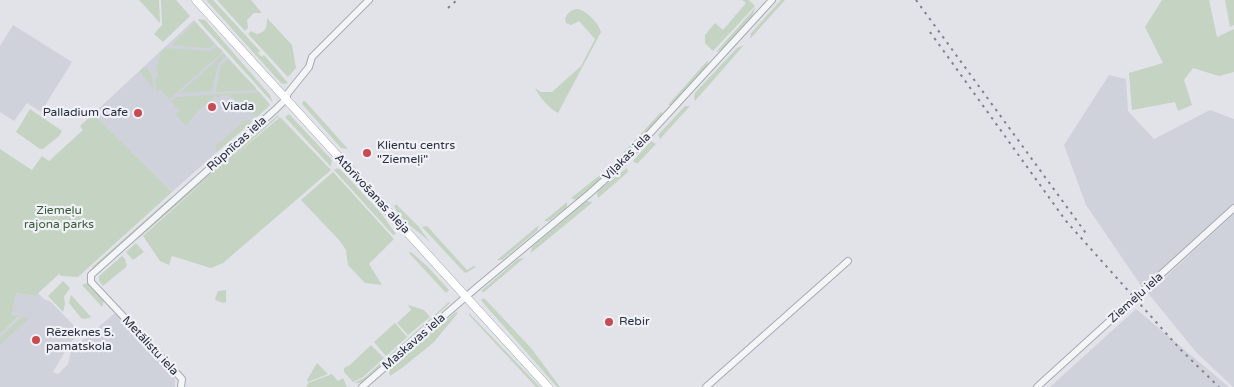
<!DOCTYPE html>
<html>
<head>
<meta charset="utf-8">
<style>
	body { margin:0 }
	canvas { display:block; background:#e1e3e9 }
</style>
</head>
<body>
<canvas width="1234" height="387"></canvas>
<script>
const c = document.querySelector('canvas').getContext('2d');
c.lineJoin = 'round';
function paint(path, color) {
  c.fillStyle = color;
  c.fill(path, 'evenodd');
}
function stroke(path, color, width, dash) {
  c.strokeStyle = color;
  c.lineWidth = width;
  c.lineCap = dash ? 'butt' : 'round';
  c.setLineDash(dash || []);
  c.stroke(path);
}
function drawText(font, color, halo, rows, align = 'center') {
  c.font = font + ' "Varela Round",sans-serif';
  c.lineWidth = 4.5;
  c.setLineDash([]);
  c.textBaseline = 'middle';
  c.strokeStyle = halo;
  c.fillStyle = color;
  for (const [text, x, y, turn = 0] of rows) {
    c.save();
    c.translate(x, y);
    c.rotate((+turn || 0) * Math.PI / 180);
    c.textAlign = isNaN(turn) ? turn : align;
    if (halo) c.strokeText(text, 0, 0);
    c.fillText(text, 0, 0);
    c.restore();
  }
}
paint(new Path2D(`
	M194 20 269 103 268 107 172 192 93 114Z
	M13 25 72 62 41 112 27 103 14 121 0 112V46Z
	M1109 75 1126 79 1128 111 1154 139 1210 110 1234 119V203L1142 287 1086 205 1064 145Z
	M1234 214V387H1233L1196 352 1148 293Z
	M16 293 34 296 38 293 44 299 51 302 80 332 70 343 53 372 58 374 68 364 71 350 115 313 175 379V387H0V334L19 317 12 315Z
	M1136 309 1229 387H1050Z`), '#cfd2db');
paint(new Path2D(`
	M139 0H159L160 23Z
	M161 0H176L190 16 163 42 154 34 162 25Z
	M206 0H213L260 51 258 53 262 57 264 55 288 83 284 84 281 83Z
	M217 0H251L262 13H254L247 20 248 28 245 31Z
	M742 0H749L755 6 713 51 705 43V35L715 23 723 30 746 3Z
	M781 0H785L750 39 751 33Z
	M1162 0H1209L1217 37 1234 29V72L1219 76 1193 68 1184 80 1192 105 1178 111 1175 102 1132 110 1129 73 1163 63 1145 27Z
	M1225 0H1234V25L1230 27Z
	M755 8C755 18 726 50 716 52Z
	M578 9C587 11 599 24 601 32L558 113C549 108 540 98 535 88L541 92H552L581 66 595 39 579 21 571 25 566 23 565 19C567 13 572 9 578 9Z
	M267 18 292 45 296 68 288 77 248 34 251 31 257 34C267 32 267 26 267 18Z
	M199 19 205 20 270 95 273 103 198 20Z
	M195 22 215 45 209 48 172 45Z
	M744 45 695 101 694 98 695 93 737 48Z
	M217 47 222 50 221 53 169 99 160 89 157 92 155 80 159 74 156 71 161 52 165 48 211 51Z
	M223 54H225L226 56 218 64 212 91 180 93Z
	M228 59 256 88V90L216 92 220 67Z
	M708 60 707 67 672 105H668Z
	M144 67C152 71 153 81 154 89L141 73V70Z
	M259 92 270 105 258 116 245 111 247 109 238 99 236 101 233 97 222 95 218 98 216 96 197 112 186 126 176 115 180 111 171 101 177 97 221 94 255 93Z
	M303 101H305L348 149 341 148 302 104Z
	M685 106H690L660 139 658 135Z
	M30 109 62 131 59 136 43 149H40L16 132Z
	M662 111V116L617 164 610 167Z
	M93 114 172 192 78 277 61 276 59 274 35 296 16 293 12 315 19 316 0 334V149L32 170 42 156 49 161 83 130 80 126Z
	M289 114 332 160 331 167 285 117Z
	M278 115 279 116 232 158 280 117 331 170 223 263 211 268 172 256 169 265 160 261 143 236 222 166 139 238 138 236Z
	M248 120 252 122 217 152 216 150V146L244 121Z
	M651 141 656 144 638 163H635L633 161Z
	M337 168 341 170 380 212 396 234 393 235 334 170Z
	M627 168 628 172 598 198 597 193 599 190Z
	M605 171 603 177 577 200 571 198Z
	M333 172 394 239 369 264 382 285 365 283 348 265 346 250 340 241 301 200Z
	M170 198V200L92 269V267Z
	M586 201 593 202 531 253 532 247Z
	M567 202V207L549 221H544Z
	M396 204 418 226 430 242C419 231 400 221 394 206Z
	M539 225 537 231 502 260H497Z
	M427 226 467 270 474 266 476 267 466 273 464 272 422 227Z
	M136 243 144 252 133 260 126 252Z
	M411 252 427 266 449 290 446 293 409 253Z
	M122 256 126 260 125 262 127 264 126 267 103 286 99 281V276Z
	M524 258 484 292 481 291 518 259Z
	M63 281 70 288 64 297 65 304 63 312 48 296Z
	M87 283 104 301 102 307 82 285Z
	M226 290V302L224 303 217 301 215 299 218 291Z
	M71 295 91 317 85 319 81 318 69 303Z
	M484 298 531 348 560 387H557L485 305 481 300Z
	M449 302 450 303 361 383H354L364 378Z
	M408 305 424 310 430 317 408 335 397 323 411 310Z
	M456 312 458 313 433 343 402 368 390 376 389 371 390 367Z
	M469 313 540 387H536L469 315Z
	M22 317 29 318 0 345V338Z
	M395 323 407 337 386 356 374 342Z
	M371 345 384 358 363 377 353 382 344 372V368L350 365Z
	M317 363 328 374 308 382 307 380Z
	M332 374 338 381 343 378 347 387H306L308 383Z`), '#c5d3c2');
const minor = new Path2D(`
	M181 387 182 379 91 282V275L276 109 286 99 288 93 309 67 312 57 369 0
	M362 387 476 288 590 193 619 167 772 0
	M706 387 848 261
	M1037 387 1234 208`);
const major = new Path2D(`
	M196 0 548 387`);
stroke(minor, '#a6aab3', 8);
stroke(major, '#a1a7b4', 9);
stroke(minor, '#f4f5f7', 6);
stroke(major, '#fff', 8);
stroke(new Path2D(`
	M916 0 1088 236
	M448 8 457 0
	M930 32 1066 221 1181 350 1219 387`), '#7b8292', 2, [2.5, 5]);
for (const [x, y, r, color] of [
	[212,107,5,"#c94b52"],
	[138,113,5,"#c94b52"],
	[367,153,5,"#c94b52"],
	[609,322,5,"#c94b52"],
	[36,340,5,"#c94b52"]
]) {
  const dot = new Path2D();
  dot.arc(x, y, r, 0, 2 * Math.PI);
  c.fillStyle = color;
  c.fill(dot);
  stroke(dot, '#f0f2f7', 2);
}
drawText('12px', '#2a3040', '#f0f2f7', [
	["Viada",222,107],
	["Palladium Cafe",128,113,"right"],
	["Klientu centrs",377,146],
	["\"Ziemeļi\"",377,160],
	["Rebir",619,322],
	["Rēzeknes 5.",46,333],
	["pamatskola",46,347]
], 'left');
drawText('12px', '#2a3040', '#f0f2f7', [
	["Rūpnīcas iela",237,144,-42],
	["Viļakas iela",627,157,-45],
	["Atbrīvošanas aleja",372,194,47],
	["Ziemeļu iela",1136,298,-42],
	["Maskavas iela",414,342,-41],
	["Metālistu iela",150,346,47]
]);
drawText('12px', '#3b5b38', '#f0f2f7', [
	["Ziemeļu",59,211],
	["rajona parks",59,225]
]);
</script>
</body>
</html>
